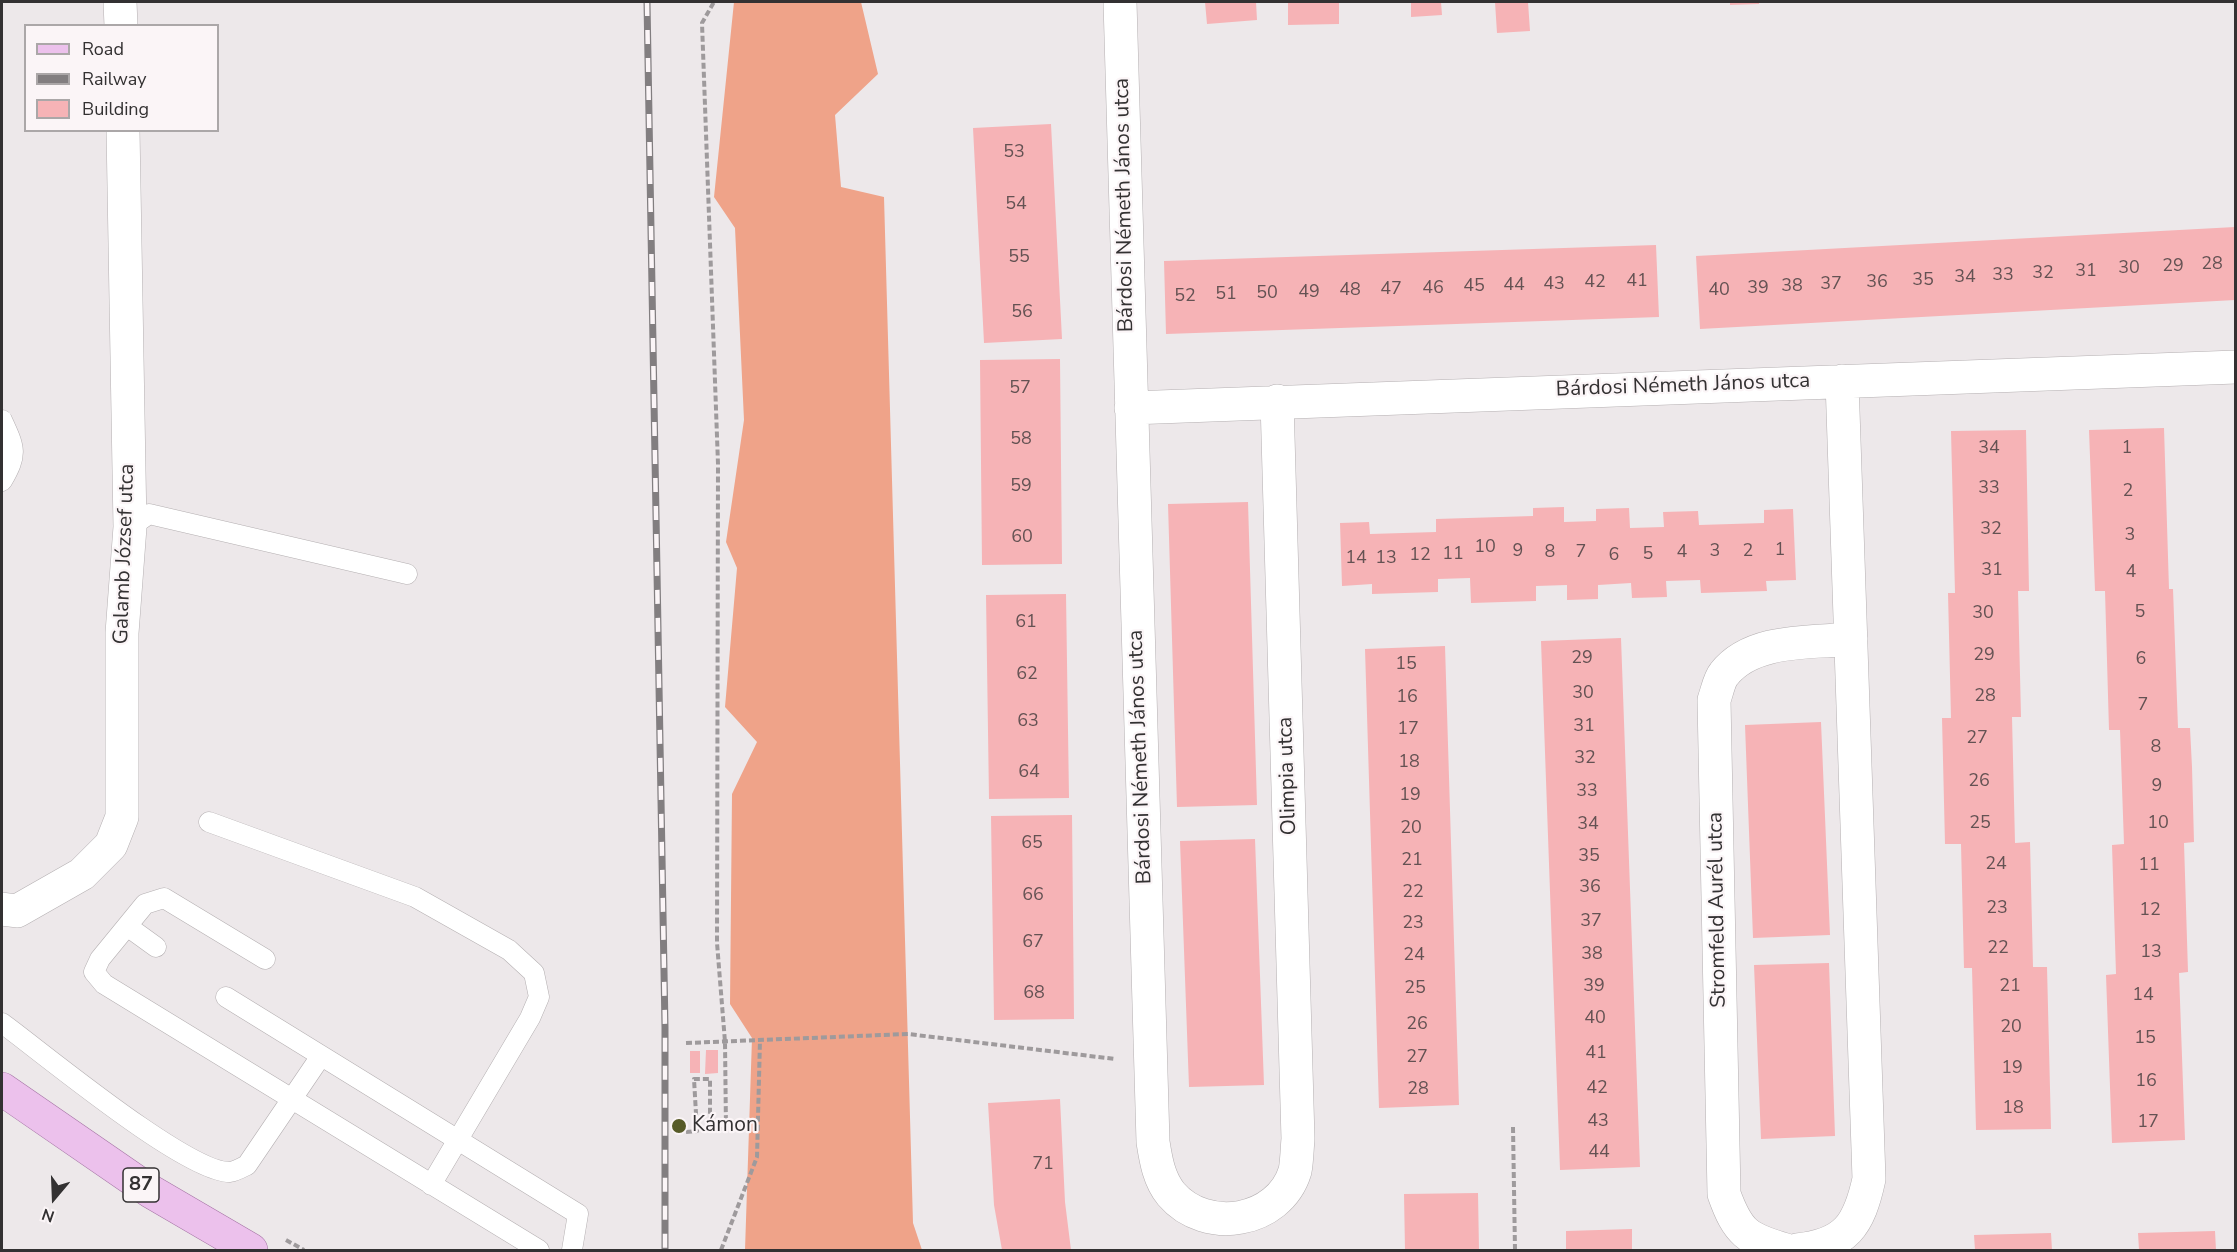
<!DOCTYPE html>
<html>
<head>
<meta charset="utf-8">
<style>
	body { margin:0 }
	#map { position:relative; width:2237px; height:1252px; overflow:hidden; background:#ede8ea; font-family:"Nunito Sans",sans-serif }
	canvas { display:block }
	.frame { position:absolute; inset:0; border:3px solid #333132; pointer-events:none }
	.legend { position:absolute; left:24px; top:24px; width:195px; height:108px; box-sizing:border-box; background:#fbf5f7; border:2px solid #aba7a8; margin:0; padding:8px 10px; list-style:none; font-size:18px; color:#333132 }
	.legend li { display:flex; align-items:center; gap:12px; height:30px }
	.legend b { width:30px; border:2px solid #aba7a8 }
	.north { position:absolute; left:24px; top:1168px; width:60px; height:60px; -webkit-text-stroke:4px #fbf5f7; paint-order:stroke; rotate:199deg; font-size:16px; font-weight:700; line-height:24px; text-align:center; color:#333132 }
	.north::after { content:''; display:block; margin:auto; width:21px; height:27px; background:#333132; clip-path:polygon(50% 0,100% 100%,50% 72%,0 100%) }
</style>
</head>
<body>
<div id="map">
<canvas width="2237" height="1252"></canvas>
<div class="frame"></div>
<ul class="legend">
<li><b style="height:8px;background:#ecc1ec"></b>Road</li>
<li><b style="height:8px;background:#827e80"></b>Railway</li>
<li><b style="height:16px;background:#f6b3b6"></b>Building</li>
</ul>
<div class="north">N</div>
</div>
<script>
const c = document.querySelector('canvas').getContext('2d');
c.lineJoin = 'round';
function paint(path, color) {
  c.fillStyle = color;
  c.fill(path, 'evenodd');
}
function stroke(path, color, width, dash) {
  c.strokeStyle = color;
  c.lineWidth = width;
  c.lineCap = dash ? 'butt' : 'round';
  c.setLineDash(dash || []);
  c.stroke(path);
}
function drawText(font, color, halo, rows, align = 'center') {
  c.font = font + ' "Nunito Sans",sans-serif';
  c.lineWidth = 4.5;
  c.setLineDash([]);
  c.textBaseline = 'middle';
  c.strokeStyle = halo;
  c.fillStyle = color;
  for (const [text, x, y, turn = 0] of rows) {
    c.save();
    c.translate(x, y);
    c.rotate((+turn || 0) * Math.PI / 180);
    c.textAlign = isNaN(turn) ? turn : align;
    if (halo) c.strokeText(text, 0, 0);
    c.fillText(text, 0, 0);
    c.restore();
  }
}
paint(new Path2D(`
	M734 2H861L878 74 835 115 841 187 884 197 913 1223 922 1250H745L752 1038 730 1004 732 794 757 742 725 707 737 568 726 542 744 420 735 228 714 197Z`), '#efa389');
paint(new Path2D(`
	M1205 2H1256L1257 20 1207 24Z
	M1288 2H1339V24L1288 25Z
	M1411 2H1441L1442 15 1411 17Z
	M1495 2H1528L1530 31 1497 33Z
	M1730 2H1759V4L1730 5Z
	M1051 124 1062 339 984 343 973 128Z
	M2235 227V300L1700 329 1696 256Z
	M1656 245 1659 317 1166 334 1164 261Z
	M1060 359 1062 564 982 565 980 360Z
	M2164 428 2169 589H2173L2178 728H2190L2192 767 2194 842 2184 843 2188 972 2179 973 2185 1140 2112 1143 2106 975 2116 974 2112 845 2124 844 2120 730H2109L2105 591H2095L2089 430Z
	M2026 430 2029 591H2018L2021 717H2012L2015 843 2030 842 2033 967H2047L2051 1129 1976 1130 1972 968H1964L1961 844H1945L1942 718H1951L1948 593H1955L1951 431Z
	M1248 502 1257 805 1177 807 1168 504Z
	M1564 507V522L1596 521V509L1629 508 1630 528 1664 527 1663 512 1698 511 1699 525 1764 523V510L1793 509 1796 580 1766 581 1767 591 1701 593 1700 580 1666 581 1667 597 1632 598 1631 583 1598 585V599L1567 600V585L1536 586V601L1471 603 1470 578 1438 579V592L1372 594V584L1342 586 1340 523 1369 522 1370 534 1436 532V519L1533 516V508Z
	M1066 594 1069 798 989 799 986 595Z
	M1621 638 1640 1167 1560 1170 1541 641Z
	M1445 646 1459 1105 1379 1108 1365 649Z
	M1821 722 1830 935 1753 938 1745 725Z
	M1072 815 1074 1019 994 1020 991 816Z
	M1255 839 1264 1085 1189 1087 1180 841Z
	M1829 963 1835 1136 1761 1139 1754 965Z
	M706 1050H718V1073L705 1074Z
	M690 1051H700V1073H690Z
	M1060 1099 1065 1202 1071 1250H1002L994 1205 988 1103Z
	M1478 1193 1479 1250H1405L1404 1194Z
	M1632 1229V1250H1566V1231Z
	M2215 1231 2216 1250H2139L2138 1233Z
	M2051 1233 2052 1250H1975L1974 1235Z`), '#f6b3b6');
const service = new Path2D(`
	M2 420C15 448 18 454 2 481
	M130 527 149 514 407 574
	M209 822 415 897 509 950 534 973 539 997 530 1018 431 1185
	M127 926 156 947
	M265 959 164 898 145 904 100 959 94 972 104 984 539 1250
	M226 997 578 1214 572 1250
	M2 1023C43 1053 187 1173 230 1172 236 1171 243 1167 247 1165L321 1056`);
const minor = new Path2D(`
	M120 2 121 26
	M1120 2 1153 1142C1156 1161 1159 1179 1171 1194 1206 1235 1279 1223 1295 1171 1297 1161 1297 1149 1298 1139L1277 401
	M1131 408 2236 367
	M2 909 17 911 82 874 111 845 122 817V633L130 527 123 130
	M1786 1250C1747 1239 1738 1233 1724 1194L1714 700C1717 692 1719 680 1724 674 1752 638 1811 643 1851 639
	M1797 1250C1846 1245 1859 1225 1869 1179L1842 381`);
const primary = new Path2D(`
	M2 1089 150 1191 251 1250`);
stroke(service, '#b4afb1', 21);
stroke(minor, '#b4afb1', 34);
stroke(primary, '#a373a3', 34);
stroke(new Path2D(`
	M686 1043 908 1034 1115 1059
	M1513 1127 1515 1250
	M686 1132 697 1131 694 1079H710V1129H726L725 1042 717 943 718 464 702 23 714 2
	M286 1240 304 1250
	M721 1250 757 1157 760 1040`), '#9e9a9c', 4, [6, 3]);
stroke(service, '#fff', 20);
stroke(minor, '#fff', 33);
stroke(primary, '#ecc1ec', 33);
const rail = new Path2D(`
	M647 2 665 1027V1250`);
stroke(rail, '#827e80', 7);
stroke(rail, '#fbf5f7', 4.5, [14]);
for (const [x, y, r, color] of [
	[679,1126,8,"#575b28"]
]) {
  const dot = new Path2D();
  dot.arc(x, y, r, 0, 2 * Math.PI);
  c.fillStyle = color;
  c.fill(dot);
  stroke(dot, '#fbf5f7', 2);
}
drawText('18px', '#645253', null, [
	["53",1014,153],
	["54",1016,205],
	["55",1019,258],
	["28",2212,265],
	["29",2173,267],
	["30",2129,269],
	["31",2086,272],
	["32",2043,274],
	["33",2003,276],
	["34",1965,278],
	["35",1923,281],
	["41",1637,282],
	["42",1595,283],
	["36",1877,283],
	["43",1554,285],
	["37",1831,285],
	["44",1514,286],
	["45",1474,287],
	["38",1792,287],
	["46",1433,289],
	["39",1758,289],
	["47",1391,290],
	["48",1350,291],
	["40",1719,291],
	["49",1309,293],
	["50",1267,294],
	["51",1226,295],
	["52",1185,297],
	["56",1022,313],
	["57",1020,389],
	["58",1021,440],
	["34",1989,449],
	["1",2127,449],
	["59",1021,487],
	["33",1989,489],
	["2",2128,492],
	["32",1991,530],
	["3",2130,536],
	["60",1022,538],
	["10",1485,548],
	["1",1780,551],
	["9",1518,552],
	["3",1715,552],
	["2",1748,552],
	["8",1550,553],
	["7",1581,553],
	["4",1682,553],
	["11",1453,555],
	["5",1648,555],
	["12",1420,556],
	["6",1614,556],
	["14",1356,559],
	["13",1386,559],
	["31",1992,571],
	["4",2131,573],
	["5",2140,613],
	["30",1983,614],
	["61",1026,623],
	["29",1984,656],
	["29",1582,659],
	["6",2141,660],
	["15",1406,665],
	["62",1027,675],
	["30",1583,694],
	["28",1985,697],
	["16",1407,698],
	["7",2143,706],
	["63",1028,722],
	["31",1584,727],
	["17",1408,730],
	["27",1977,739],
	["8",2156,748],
	["32",1585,759],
	["18",1409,763],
	["64",1029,773],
	["26",1979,782],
	["9",2157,787],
	["33",1587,792],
	["19",1410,796],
	["25",1980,824],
	["10",2158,824],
	["34",1588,825],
	["20",1411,829],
	["65",1032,844],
	["35",1589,857],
	["21",1412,861],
	["24",1996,865],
	["11",2149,866],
	["36",1590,888],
	["22",1413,893],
	["66",1033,896],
	["23",1997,909],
	["12",2150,911],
	["37",1591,922],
	["23",1413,924],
	["67",1033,943],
	["22",1998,949],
	["13",2151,953],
	["38",1592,955],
	["24",1414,956],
	["39",1594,987],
	["21",2010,987],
	["25",1415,989],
	["68",1034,994],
	["14",2143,996],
	["40",1595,1019],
	["26",1417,1025],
	["20",2011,1028],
	["15",2145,1039],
	["41",1596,1054],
	["27",1417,1058],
	["19",2012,1069],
	["16",2146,1082],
	["42",1597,1089],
	["28",1418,1090],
	["18",2013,1109],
	["43",1598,1122],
	["17",2148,1123],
	["44",1599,1153],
	["71",1043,1165]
]);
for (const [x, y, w] of [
	[141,1185,36]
]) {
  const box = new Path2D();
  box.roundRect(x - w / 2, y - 17, w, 34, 4.5);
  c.fillStyle = '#fbf5f7';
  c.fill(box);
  stroke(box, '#333132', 1.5);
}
drawText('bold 20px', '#333132', null, [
	["87",141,1185]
]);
drawText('21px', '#333132', '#fbf5f7', [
	["Bárdosi Németh János utca",1125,205,-91],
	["Bárdosi Németh János utca",1683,386,-2],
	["Galamb József utca",125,554,-88],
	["Bárdosi Németh János utca",1141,757,-92],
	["Olimpia utca",1288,776,-92],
	["Stromfeld Aurél utca",1718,910,-91]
]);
drawText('21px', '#333132', '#fbf5f7', [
	["Kámon",692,1126]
], 'left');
</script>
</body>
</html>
